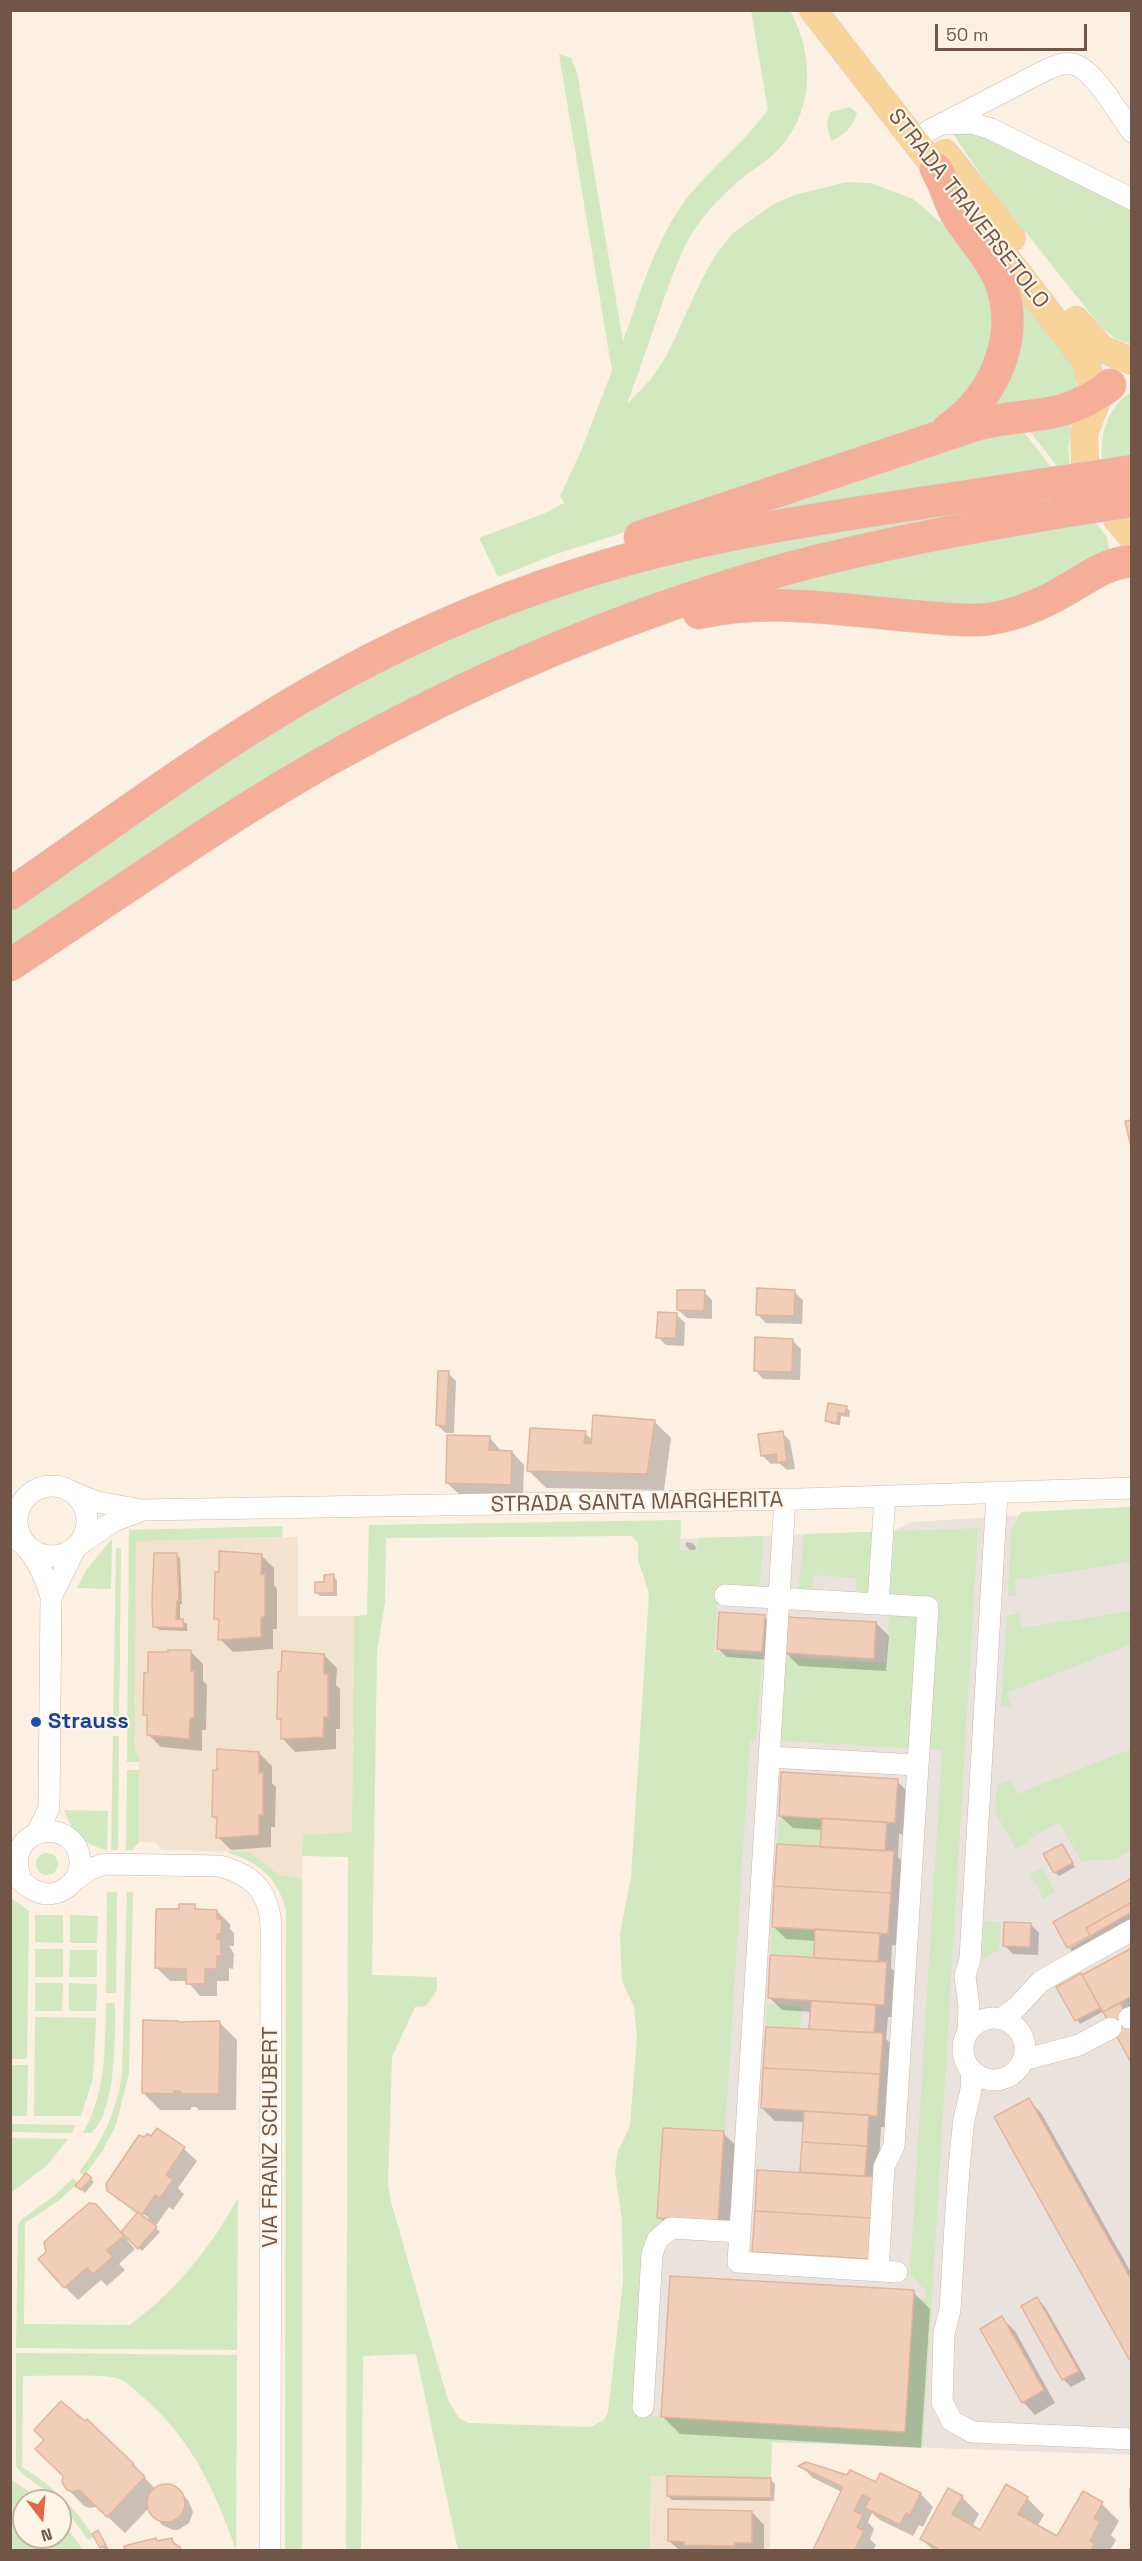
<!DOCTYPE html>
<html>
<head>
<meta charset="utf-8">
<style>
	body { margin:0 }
	#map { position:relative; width:1142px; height:2561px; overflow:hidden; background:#fbf0e1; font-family:"Space Grotesk",sans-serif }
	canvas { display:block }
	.frame { position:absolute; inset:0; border:12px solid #715648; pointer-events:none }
	.north { position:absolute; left:12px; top:2489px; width:60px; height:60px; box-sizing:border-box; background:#fff5e6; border:2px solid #c6b5a7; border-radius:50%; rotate:164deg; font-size:16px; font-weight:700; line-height:24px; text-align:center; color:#715648 }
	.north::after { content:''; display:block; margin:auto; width:21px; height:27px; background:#e36747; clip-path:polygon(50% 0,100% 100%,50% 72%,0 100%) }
	.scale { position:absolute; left:935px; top:24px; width:152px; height:27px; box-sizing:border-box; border:3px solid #715648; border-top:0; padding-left:8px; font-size:18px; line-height:21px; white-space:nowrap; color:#715648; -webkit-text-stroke:4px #fff5e6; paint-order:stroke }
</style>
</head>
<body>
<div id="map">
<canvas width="1142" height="2561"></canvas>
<div class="frame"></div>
<div class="north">N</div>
<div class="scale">50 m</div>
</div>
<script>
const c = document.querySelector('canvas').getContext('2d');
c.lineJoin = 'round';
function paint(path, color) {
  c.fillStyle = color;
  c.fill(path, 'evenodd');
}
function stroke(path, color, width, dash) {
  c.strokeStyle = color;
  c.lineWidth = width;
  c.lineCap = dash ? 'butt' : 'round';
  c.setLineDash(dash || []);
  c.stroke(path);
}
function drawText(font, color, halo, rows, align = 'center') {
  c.font = font + ' "Space Grotesk",sans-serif';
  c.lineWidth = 4.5;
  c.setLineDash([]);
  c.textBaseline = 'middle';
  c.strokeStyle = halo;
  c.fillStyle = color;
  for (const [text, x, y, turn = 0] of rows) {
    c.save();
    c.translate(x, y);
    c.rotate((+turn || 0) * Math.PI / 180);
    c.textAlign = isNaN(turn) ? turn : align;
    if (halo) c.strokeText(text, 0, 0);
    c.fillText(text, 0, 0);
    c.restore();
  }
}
paint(new Path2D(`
	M298 1537V1616H354L352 1833 303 1835 302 1878 280 1875 249 1852 162 1850 156 1843 139 1842V1756L135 1750 136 1540Z
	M651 2476 771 2478 770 2550H650Z`), '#f3e2cf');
paint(new Path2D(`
	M1131 1509V2455L628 2437 680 1539 894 1531 911 1522Z`), '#eae2dc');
paint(new Path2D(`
	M751 11H790C813 51 815 106 783 144 773 157 758 166 745 176 724 193 707 210 692 233 679 255 671 280 662 304 651 337 639 371 627 404L651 379 667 355 701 281 715 256 733 233 772 205 794 195 847 182 871 183 913 199 947 228 993 291 997 335 969 397 929 426 657 522 556 554 498 577 479 538 545 513 564 503 560 496 581 451 612 371 559 54 571 58 577 72 623 341C641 292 655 240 687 198 712 166 744 143 768 110Z
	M850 107 857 113C853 127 844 135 831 141L827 124 830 112Z
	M961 131 989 137 1131 211V344L1116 339 1101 327 985 181 955 137 954 134Z
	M1015 290C1035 314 1078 354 1077 387L1066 394 1009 402V406L992 409Z
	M1131 392V455L1102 459C1100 432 1108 407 1131 392Z
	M1072 420 1068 448 1070 465 1057 466 1025 425Z
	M1023 431 1051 467 741 518 978 434Z
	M928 515 929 523 596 620 11 951V909L113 836 288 721 398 661 505 614 676 560Z
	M1095 522 1107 537 1110 555 998 609 769 590C876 563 985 535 1095 522Z
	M1131 1507V1562L1014 1580 1016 1595 1008 1596 1011 1531 1021 1512Z
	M681 1520 680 1550 697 1551 698 1538 763 1536 760 1583 755 1587 718 1585 714 1652 762 1655 756 1740 750 1739 725 2131 663 2128 657 2218 666 2219 654 2232 648 2415 905 2432 913 2299H926V2291L910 2273 942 1750 927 1749 938 1599 890 1595 895 1531 978 1528 923 2447 772 2442 771 2478 651 2476 650 2550H458L416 2354 363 2356 361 2550H346L348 1857 302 1856 303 1835 352 1832 354 1616 367 1615 369 1525ZM632 1536 638 1543V1559L649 1594 631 1877 620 1934 622 1981 634 2007 637 2036 630 2126 618 2151 615 2171 622 2221 623 2281 608 2412 604 2420 590 2427 468 2423 459 2418 448 2400 391 2202 388 2185 392 2057 415 2007 426 2006 437 1990V1977L372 1975 377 1652 385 1602 386 1538Z
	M283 1526 282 1537 136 1541 135 1750 139 1756V1762H127L129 1530Z
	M871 1532 868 1594 856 1593V1578L814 1575 811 1591 798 1590 804 1534Z
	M112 1539 111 1589 77 1588 87 1569Z
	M116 1548 121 1549 119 1729H113Z
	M1131 1611V1644L1007 1693 1012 1707 1001 1706 1007 1616 1019 1613 1022 1628Z
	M889 1614 918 1615 909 1748 781 1741 786 1657 886 1663Z
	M113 1736H119L118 1850H111Z
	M1131 1749V1850L1115 1859 1081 1861 1059 1822 1027 1840 1028 1843 1016 1849 995 1812 997 1785 1011 1780 1017 1794Z
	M127 1770H139V1842L132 1850H126Z
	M64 1810 108 1811 107 1850C85 1846 71 1831 64 1810Z
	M779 1816 822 1818 820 1847 777 1844Z
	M228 1851 249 1852 280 1875 302 1878V2550H285L286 1910C278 1879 259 1861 228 1853Z
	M36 1864a11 11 0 1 1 22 0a11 11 0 1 1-22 0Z
	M1042 1868 1055 1892 1044 1899 1030 1874Z
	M107 1892H117L116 1993H106Z
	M127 1892H133L129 2073 116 2125 103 2150 84 2176 79 2172C102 2143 117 2110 122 2074Z
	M11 1898 29 1911 27 2059H11Z
	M35 1915H63V1943L35 1942Z
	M70 1915 98 1916 97 1943H70Z
	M984 1921 1001 1922 999 1950 982 1959Z
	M772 1927 815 1929 814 1958 770 1955Z
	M35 1949H63V1977H35Z
	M70 1950H97V1977H69Z
	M35 1983H63L62 2011H35Z
	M69 1983 97 1984 96 2011H69Z
	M106 2003H115C115 2034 117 2112 91 2133H83C106 2093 105 2048 106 2003Z
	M767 2004 802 2006 800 2029 766 2027Z
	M35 2017 96 2018 93 2078 81 2116H34Z
	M11 2065H28L27 2116H11Z
	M11 2124 76 2125 72 2133 11 2132Z
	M11 2138 68 2139 47 2165 11 2193Z
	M73 2178 78 2183 58 2201 25 2223 24 2324 130 2325C176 2290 210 2249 238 2198L237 2350 16 2348 18 2226 21 2220 55 2195Z
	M16 2353 237 2355 236 2550C215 2492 194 2442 145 2399 138 2393 129 2383 120 2379 110 2374 39 2376 23 2376L22 2467C52 2485 75 2508 94 2537L88 2540 60 2501 21 2473 16 2466Z
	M10 2479 43 2501H24V2537H60V2518L83 2550H11Z`), '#d1e8c0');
paint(new Path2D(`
	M704 1292 712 1300V1319L687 1318 678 1310Z
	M794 1292 803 1300 802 1324 766 1323 757 1314Z
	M676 1314 685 1323 684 1346 666 1345 658 1337Z
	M792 1340 801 1349 800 1380 763 1379 755 1370Z
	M448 1373 456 1381 454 1433H446L437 1425Z
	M846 1407 850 1411 849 1417 841 1416 840 1425 831 1424 827 1420Z
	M654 1421 671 1438 664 1490 546 1488 529 1471 585 1433 593 1441Z
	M782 1432 790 1441 795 1469 787 1470 779 1463 771 1464 763 1456Z
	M489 1437 502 1452H512L524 1465 523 1497 460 1495 447 1483Z
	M686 1542 692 1543 696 1547 695 1550H690L686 1546Z
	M177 1555 180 1558 182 1604H180V1620L187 1624V1631L159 1630 155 1626Z
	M261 1555 274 1568V1585L277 1589V1629H273V1649L233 1652 220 1639V1623L216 1618Z
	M333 1576 337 1580V1596H320L316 1592Z
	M764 1617 772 1625 770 1660 727 1657 718 1649Z
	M876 1623 889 1636 886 1671 799 1666 786 1653Z
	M190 1651 203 1664V1681L207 1685 206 1730H202V1751L161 1747 149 1735V1718L145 1714Z
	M324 1655 337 1668 336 1685 340 1689V1729H336V1749L295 1752 283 1739V1722L279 1718Z
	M259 1753 272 1766V1783L276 1787 275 1827H271V1847L231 1850 218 1837V1821L214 1817Z
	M897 1781 910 1794 908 1835 899 1834 898 1857 906 1866 901 1946 892 1945 891 1968 899 1976 897 2017H888L886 2039 895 2048 890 2128 881 2127 878 2183 881 2271 767 2264 754 2251 802 2174 805 2122 775 2121 762 2108 811 2031 812 2012 782 2010 769 1997 815 1959 816 1941 786 1939 773 1926 822 1848 823 1830 793 1828 780 1816Z
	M1062 1846 1075 1867 1059 1876 1055 1872Z
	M1132 1880V1922L1081 1960 1068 1947 1055 1923ZM1095 1931 1097 1933 1070 1948V1945Z
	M194 1906 199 1911H217L230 1924V1929L234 1933V1946H229L234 1954 233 1969 229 1968V1981H217V1996H200L187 1981H170L157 1968 181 1911Z
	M1031 1925 1039 1933 1038 1955 1013 1954 1005 1946Z
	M1132 1950V2061L1104 2011 1080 2024 1058 1987 1083 1977Z
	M220 2023 237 2040 236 2110H199L196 2107H191V2110H160L143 2093Z
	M1029 2100 1041 2113 1132 2274V2360Z
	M157 2130 184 2149 197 2161 178 2188 184 2194 173 2210 169 2207 155 2227 160 2232 142 2251 129 2238 127 2240 135 2249 119 2264 125 2270 107 2286 101 2280 78 2300 65 2287 138 2215 120 2201 147 2220 149 2218 119 2197V2201L108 2190Z
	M723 2133 740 2150 735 2238 676 2234 659 2217Z
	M86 2175 94 2182 85 2193 77 2186Z
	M913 2292 930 2309 921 2448 680 2434 663 2417Z
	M1037 2298 1045 2307 1086 2379 1071 2387 1063 2379Z
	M1002 2318 1015 2331 1055 2403 1035 2415 1023 2402Z
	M133 2465 155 2489 162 2485 175 2487 188 2500 193 2512 189 2523 178 2530H173L162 2525 149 2508 125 2533 97 2507 90 2508 84 2506 67 2488Z
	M801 2466 877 2484 881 2475 921 2494 933 2507 923 2527 919 2525 913 2536 880 2520 872 2513 868 2522 874 2529 870 2539 876 2545 873 2550H814L842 2492 813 2478Z
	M771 2480 775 2484 774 2501 672 2500 668 2496Z
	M1129 2488H1132V2510L1129 2507Z
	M1083 2493 1102 2504 1119 2521 1111 2535 1116 2540 1110 2550H933L922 2539 962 2497 979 2514 972 2527 981 2532 1027 2498 1044 2515 1037 2527 1058 2538Z
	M752 2512 764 2525V2550H679L669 2541Z
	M98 2532 109 2549 106 2550 101 2547Z
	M156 2539 158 2542 172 2540 183 2550H127L126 2547Z`), '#0003');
const building = new Path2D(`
	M1132 1120V1151L1125 1121Z
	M757 1288 795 1290 794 1316 756 1315Z
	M677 1290H705L704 1311 677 1310Z
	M658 1312 677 1313 676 1338H656Z
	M755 1337 793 1339 792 1372 754 1371Z
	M438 1371H449L446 1426 436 1425Z
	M828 1403 847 1406 845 1414 838 1413 837 1423 825 1421Z
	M593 1415 655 1420 647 1474 527 1471 530 1428 586 1431 584 1443 591 1444Z
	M783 1431 787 1461 777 1463 776 1454 761 1456 758 1434Z
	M447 1435 490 1436 489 1450 512 1451 511 1485 446 1483Z
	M219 1551 262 1554 261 1575 265 1574V1617H261V1637L218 1640 219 1619H214L215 1572H219Z
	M154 1553H177L179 1601H177L176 1619H183L184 1628 153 1627 152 1601Z
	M334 1574V1593H315V1582H324V1575Z
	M719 1612 765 1615 762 1652 717 1649Z
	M787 1617 876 1622 874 1659 785 1653Z
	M168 1650H191V1671H194V1718H190L189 1739 147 1735V1715H143L144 1673 148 1672V1652H168Z
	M282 1651 324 1654V1674H328V1717H324L323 1737 281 1739V1719H277L278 1672 281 1671Z
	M217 1749 259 1752V1773L263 1772V1815H259V1835L216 1838 217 1817H212L213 1770H217Z
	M781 1772 898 1779 895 1823 779 1816Z
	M822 1818 887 1822 885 1851 820 1847Z
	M777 1844 894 1851 891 1893 774 1886Z
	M1062 1844 1073 1863 1054 1873 1043 1854Z
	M1132 1878V1902L1086 1928 1090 1936 1067 1948 1053 1922Z
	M774 1886 891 1893 888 1934 772 1927Z
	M1132 1902V1912L1090 1936 1086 1928Z
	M179 1904H195V1909L217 1910V1919H222L221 1934H217V1939L221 1940V1956H217V1969H205V1984H186V1969L155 1968 156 1909H179Z
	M1004 1922 1031 1923 1030 1947 1003 1946Z
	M815 1929 880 1933 878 1962 814 1958Z
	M1132 1948V1996L1103 2012 1082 1975Z
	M770 1955 887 1962 884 2005 768 1998Z
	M1081 1973 1100 2008 1075 2021 1056 1987Z
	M811 2001 876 2005 874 2033 809 2029Z
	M1120 2003 1132 2022V2064L1103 2012Z
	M143 2020 178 2021V2022L220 2021 219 2094H180V2091H174V2094L142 2093Z
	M766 2027 883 2033 880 2074 763 2068Z
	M763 2068 880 2074 877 2116 761 2108Z
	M1029 2098 1132 2281V2358L1129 2359 994 2117Z
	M804 2111 869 2115 867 2146 802 2142Z
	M157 2128 185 2147 166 2175 173 2180 160 2198 155 2195 142 2215 107 2191 106 2184 139 2135 144 2137 147 2134 151 2136Z
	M663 2128 724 2131 718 2222 657 2218Z
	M802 2142 867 2146 865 2176 800 2172Z
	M757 2170 874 2177 871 2218 755 2211Z
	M86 2173 92 2178 81 2190 75 2186Z
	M89 2203 96 2204 124 2236 107 2250 113 2257 93 2274 87 2268 64 2288 38 2259 46 2252 44 2242Z
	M755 2211 871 2218 869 2259 752 2252Z
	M138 2212 157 2227 138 2249 121 2232Z
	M670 2276 914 2290 905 2432 661 2417Z
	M1037 2297 1079 2371 1062 2380 1021 2306Z
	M1002 2316 1044 2390 1022 2403 980 2329Z
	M61 2401 85 2421 87 2419 134 2464 133 2465 145 2477 107 2517 79 2490 72 2492 66 2489 62 2482 63 2476 35 2449 44 2440 34 2430Z
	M806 2462 847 2475 850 2470 876 2482 880 2473 921 2493 910 2515 906 2513 900 2525 865 2508 870 2498 862 2495 854 2511 863 2515 857 2527 864 2531 855 2550H813L843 2487 798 2466Z
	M667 2476 771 2478V2498L667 2496Z
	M147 2503a19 19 0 1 1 38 0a19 19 0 1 1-38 0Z
	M1006 2484 1028 2497 1018 2514 1057 2536 1083 2491 1103 2502 1094 2518 1100 2522 1090 2541 1095 2544 1091 2550H940L920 2539 948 2488 963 2496 952 2514 980 2530Z
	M668 2509 752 2511V2543H735V2546L684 2545V2542L668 2541Z
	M98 2530 106 2545 100 2548 92 2534Z
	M156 2538 157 2541 172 2538 173 2543 180 2547 181 2550H125L124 2546Z`);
paint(building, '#f0ceb9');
stroke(building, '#e2b49a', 1.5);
const minor = new Path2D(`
	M945 124 972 123 991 129 1132 199
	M928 131 1044 71C1053 67 1062 62 1072 64 1093 67 1119 115 1132 132
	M17 1521a35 35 0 1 1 70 0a35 35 0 1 1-70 0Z
	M67 1490 97 1502 142 1510 800 1499 1132 1488
	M10 1534C33 1548 44 1572 51 1597L49 1808 37 1833
	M725 1595 928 1607 894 2146 884 2167 878 2271
	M51 1597 76 1547 114 1521 141 1511
	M878 1604 885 1496
	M769 1757 917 1765
	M10 1872C19 1878 26 1887 36 1891 57 1901 81 1883 80 1861 77 1814 0 1826 21 1879
	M75 1880 90 1869 105 1864 219 1866C254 1875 270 1892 271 1929L270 2550
	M1129 2018 1132 2017
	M963 2049a31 31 0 1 1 62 0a31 31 0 1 1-62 0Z
	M1001 2019 1017 2007 1041 1981 1132 1930
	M968 2032 969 2007 965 1976 970 1959 997 1493
	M1023 2060 1079 2045 1111 2028
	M970 2069C976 2088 964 2109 963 2128 956 2189 954 2249 950 2310L944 2333 942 2402 952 2421 972 2432 1132 2439
	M740 2232 785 1499
	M643 2407 652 2254 657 2240 671 2228 740 2232 738 2262 897 2272`);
const major = new Path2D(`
	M813 10 949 185
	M945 153 1012 238
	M982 227 1085 360 1093 387 1088 420
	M1076 320 1102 349 1132 361
	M1085 462 1084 433 1096 403
	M1117 519 1132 537`);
const highway = new Path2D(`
	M936 169C946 185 949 203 959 219 972 238 988 255 998 276 1023 332 996 396 948 429
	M640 537 978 424C1031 411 1063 422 1110 385
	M699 613C769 597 842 610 912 616 938 618 964 622 989 619 1017 615 1042 604 1066 590 1087 578 1106 563 1132 561
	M10 894C108 826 203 755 306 695 392 645 484 604 579 574 727 526 886 510 1039 485
	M10 965C116 896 218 822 328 760 471 680 624 614 782 570 874 545 967 528 1061 512`);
stroke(minor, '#cebaab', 22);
stroke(major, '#d7d0cc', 28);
stroke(highway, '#d7d0cc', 33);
stroke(minor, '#fff', 21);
stroke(major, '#f9d49a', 27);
stroke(highway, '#f5af98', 32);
const highwayBridge = new Path2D(`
	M1039 485 1132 471
	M1061 512 1132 501`);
stroke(highwayBridge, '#d7d0cc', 33, []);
stroke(highwayBridge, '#f5af98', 32);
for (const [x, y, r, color] of [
	[36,1722,6,"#1a4fb4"]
]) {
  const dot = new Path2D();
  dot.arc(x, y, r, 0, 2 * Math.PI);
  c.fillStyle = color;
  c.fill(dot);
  stroke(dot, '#fff5e6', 2);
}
drawText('22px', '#715648', '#fff5e6', [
	["STRADA TRAVERSETOLO",968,209,52],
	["STRADA SANTA MARGHERITA",637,1503,-1],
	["VIA FRANZ SCHUBERT",271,2137,-90]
]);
drawText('bold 22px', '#164399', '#fff5e6', [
	["Strauss",48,1722]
], 'left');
</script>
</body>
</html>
